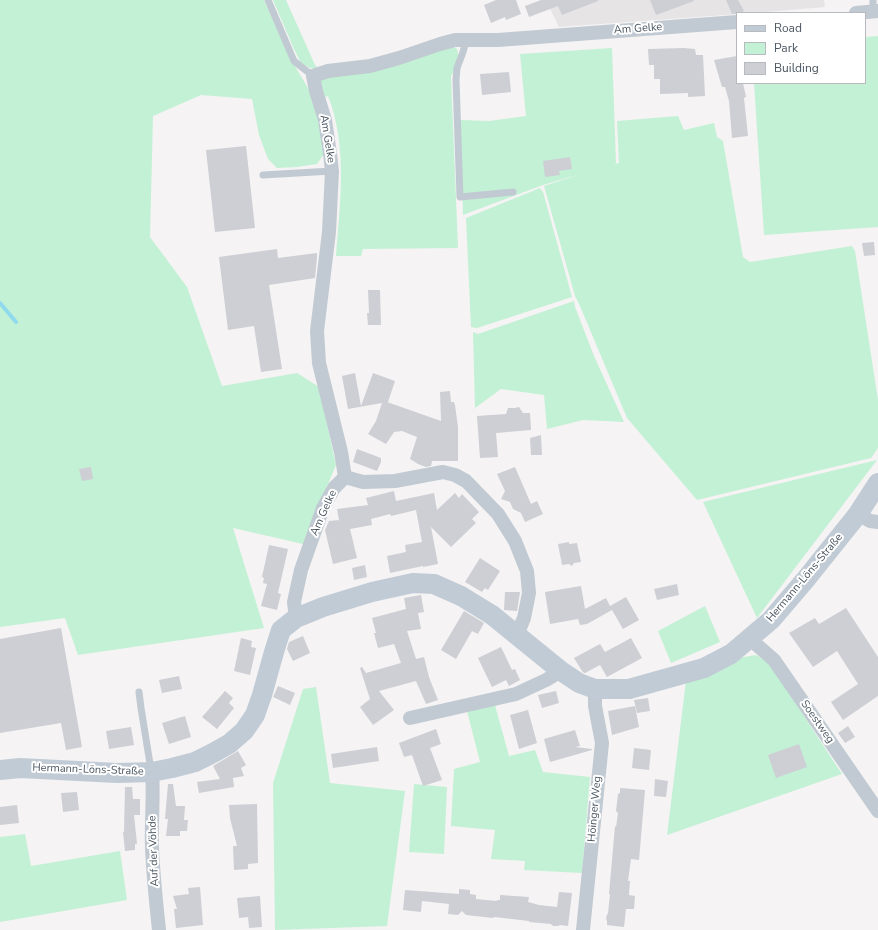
<!DOCTYPE html>
<html>
<head>
<meta charset="utf-8">
<style>
	body { margin:0 }
	#map { position:relative; width:878px; height:930px; overflow:hidden; background:#f5f3f3; font-family:"Nunito Sans",sans-serif }
	canvas { display:block }
	.legend { position:absolute; left:736px; top:12px; width:130px; height:72px; box-sizing:border-box; background:#fff; border:1px solid #b7bbc0; margin:0; padding:5px 7px; list-style:none; font-size:12px; color:#4a5661 }
	.legend li { display:flex; align-items:center; gap:8px; height:20px }
	.legend b { width:20px; border:1px solid #b7bbc0 }
</style>
</head>
<body>
<div id="map">
<canvas width="878" height="930"></canvas>
<ul class="legend">
<li><b style="height:5px;background:#c1cbd6"></b>Road</li>
<li><b style="height:11px;background:#c3f1d5"></b>Park</li>
<li><b style="height:11px;background:#cdcfd5"></b>Building</li>
</ul>
</div>
<script>
const c = document.querySelector('canvas').getContext('2d');
c.lineJoin = 'round';
function paint(path, color) {
  c.fillStyle = color;
  c.fill(path, 'evenodd');
}
function stroke(path, color, width, dash) {
  c.strokeStyle = color;
  c.lineWidth = width;
  c.lineCap = dash ? 'butt' : 'round';
  c.setLineDash(dash || []);
  c.stroke(path);
}
function drawText(font, color, halo, rows, align = 'center') {
  c.font = font + ' "Nunito Sans",sans-serif';
  c.lineWidth = 4;
  c.setLineDash([]);
  c.textBaseline = 'middle';
  c.strokeStyle = halo;
  c.fillStyle = color;
  for (const [text, x, y, turn = 0] of rows) {
    c.save();
    c.translate(x, y);
    c.rotate((+turn || 0) * Math.PI / 180);
    c.textAlign = isNaN(turn) ? turn : align;
    if (halo) c.strokeText(text, 0, 0);
    c.fillText(text, 0, 0);
    c.restore();
  }
}
paint(new Path2D(`
	M546 0H824L825 7 754 13H737V14L725 15 559 27Z`), '#e6e4e5');
paint(new Path2D(`
	M0 0H264L290 58 311 93 326 151 317 164 297 167 277 168 268 159 259 135 252 99 201 95 153 116 150 237 187 287 222 386 297 373 319 387 336 465 303 544 233 528 264 628 78 655 65 618 0 627Z
	M273 0H286L315 65 319 69 310 68 301 63 294 49Z
	M878 36V227L764 235 754 83H865V37Z
	M454 47 457 49C460 57 456 69 451 76L458 248 363 249 361 256H336C340 203 348 147 328 96L322 98 319 85 322 78Z
	M612 48 616 163 613 164 619 163 617 121 678 116 684 130 714 123 717 137 723 141 743 257 750 262 852 246 855 251 878 400V448L871 458 697 500 627 418 580 306 575 296 544 186 581 174 543 185 463 215 460 120 489 121 526 116 520 54Z
	M540 188 543 192 572 297 477 328 471 327 466 218Z
	M574 301 575 307 594 356 624 422 583 420 547 429 544 395 501 389 475 408 473 332 478 334Z
	M877 460 757 618 703 502Z
	M705 606 720 642 671 663 658 631Z
	M756 655 769 663 842 774 667 835 686 681 738 658Z
	M316 687 330 783 405 791 387 926 275 930 273 783 303 689Z
	M495 705 509 756 535 750 543 772 590 777 582 873 524 870 525 861 491 859 495 830 451 826 454 769 480 762 467 711Z
	M414 784 447 787 444 854 409 852Z
	M25 834 31 866 120 851 127 900 0 922V837Z`), '#c3f1d5');
stroke(new Path2D(`
	M0 303 16 322`), '#90daee', 4);
paint(new Path2D(`
	M496 0H516L521 14 506 20 505 17 491 23 484 5Z
	M541 0H598V1L562 15 558 6 529 17 525 6Z
	M650 0H693L694 1 656 15Z
	M726 0H738L744 11 737 14H732Z
	M684 48 695 49 696 55H703L705 96 688 97V93L660 94V79H654V65H649L648 49Z
	M737 56V83H743L746 97 744 98 748 136 732 138 729 101 725 87H722L714 60Z
	M509 72 511 92 482 95 480 74Z
	M246 146 255 228 215 232 206 150Z
	M570 157 572 169 559 171 560 175 545 177 543 161Z
	M874 242 875 255 864 256 862 243Z
	M277 249 278 258 317 253V257L315 278 269 285 282 369 261 372 254 326 228 330 219 257Z
	M368 290H380L381 325H368L367 313H369Z
	M355 373 361 406 373 373 395 381 388 402H387L441 421 440 392 450 391 451 402H454L455 405 458 427V461H432L431 466 426 467 418 464 410 459 417 437 402 431 394 432 386 444 368 434 376 421 382 403 348 409 342 376Z
	M519 407 523 413H530L531 430 496 433 498 457 480 458 477 416 506 414 508 408H515Z
	M541 435 542 455H531L530 438Z
	M357 449 381 458V462L377 471 353 462Z
	M91 467 93 479 82 481 79 469Z
	M515 467 531 504 537 501 543 514 525 522 521 513 513 509 510 502 501 499 505 491 497 474Z
	M394 491 396 501 434 493 437 510 455 493 459 498 462 494 479 512 472 519 476 523 451 547 431 527 438 564 423 567V566L390 573 387 556 406 552 405 545 422 542 416 510 391 516 390 514 371 519 372 525 350 529 357 558 333 564 325 530 329 521 339 520 337 509 368 505 366 498Z
	M569 542V544L577 543 581 562 574 563 572 566 569 564 562 565 558 544Z
	M269 545 288 549 278 593 281 594 277 610 261 606 267 584 263 583 264 578 262 577Z
	M480 558 500 571 488 590 485 588 482 592 465 582Z
	M365 565 367 577 354 580 352 568Z
	M677 584 679 595 657 600 654 589Z
	M581 586 585 609 606 598 610 606 626 597 639 620 623 629 612 610 587 624 580 625 578 619 550 624 545 592Z
	M505 592H520L517 611 504 610Z
	M421 595 424 612 418 613 421 629 407 631 416 659 424 657 429 677 438 700 426 704 416 681 379 691 394 710 373 725 360 707 370 699 360 668 362 667 366 673 401 663 394 644 378 648 374 633H376L372 618 406 609 404 598Z
	M846 608 878 657V696L843 720 831 702 858 684 837 651 813 667 789 633 815 618 819 624Z
	M464 611 484 623 478 634 472 631 456 659 441 650Z
	M61 628 82 747 66 750 61 723 0 733V639Z
	M303 636 310 653 293 661 287 649 289 642Z
	M241 638 252 641 251 647 256 648 250 675 234 671Z
	M631 638 642 658 607 677 600 665 585 673H584L582 671 574 658 600 644 605 652Z
	M501 647 512 670 515 669 520 680 509 686 506 680 492 687 478 658Z
	M179 676 182 689 162 693 159 680Z
	M278 686 295 693 290 705 273 697Z
	M225 691 233 698 229 703 234 708 217 729 202 717Z
	M556 691 559 703 542 708 538 695Z
	M648 698 650 711 637 713 634 700Z
	M635 706 639 727 612 735 608 711Z
	M528 710 537 743 519 749 510 715Z
	M185 716 191 737 169 744 162 723Z
	M848 726 855 737 845 743 838 733Z
	M131 727 134 745 109 749 106 731Z
	M436 729 441 744 430 748 442 780 423 786 412 755 404 757 399 743Z
	M575 730 580 746 575 747 592 749V750L550 762 544 739Z
	M799 744 807 767 776 778 768 755Z
	M377 747 379 761 333 768 331 754Z
	M634 748 651 750 649 770 632 768Z
	M238 751 246 765 241 768 244 776 233 778 234 787 199 793 197 782 220 779 213 766Z
	M655 779 668 781 666 797 654 796Z
	M168 784H173L176 806H185L184 820H188L187 831H180V836H166L168 819H165Z
	M125 787H132L133 799H140V815H134L137 844H135V850L125 851 123 832H124Z
	M620 788 645 790 639 860 631 859 628 881H630L629 895 635 896 634 909H626L624 927 607 925V921L606 918 607 915 608 913 610 894H609L615 826 616 827 618 813 616 811 618 794 620 793Z
	M77 792 79 810 63 812 61 793Z
	M257 804 258 863 248 864V869L234 870 233 846H237L230 818 229 805Z
	M17 805 19 823 0 825V807Z
	M200 887 203 925 176 928 174 909H177L173 896 189 894 188 888Z
	M459 889 470 890V894L476 895V899L497 901V900H500V895L529 897 528 902 539 905 557 907 559 892 572 893 568 926 560 925 558 926H553L551 924 529 922V921L494 917 493 918 466 915 462 911 458 915 448 914 449 904 422 901 421 912 403 910 405 890 459 894Z
	M260 896 262 927 249 928 248 917 239 918 237 898Z`), '#cdcfd5');
stroke(new Path2D(`
	M268 0 294 61 313 76
	M873 0V12
	M466 41 463 52 457 68 456 80 460 197 513 192
	M263 175 332 171
	M139 692 141 708 151 770`), '#c1cad2', 7);
stroke(new Path2D(`
	M856 13 878 11
	M345 477 341 452 319 363 317 331 329 232 332 171 330 154 325 120 316 91 313 76 328 71 370 66 399 58 440 44 455 40H498L737 22
	M345 477 363 482 395 481 443 472 455 475 466 481 498 514 515 541 527 571 529 593 524 618 517 635
	M858 514 870 521 878 522
	M296 618 294 602 301 570 323 508 334 488 345 477
	M750 639 774 660 878 811
	M410 718 516 694 546 680 561 671
	M152 772C154 797 151 822 152 847 153 874 156 902 159 930
	M583 930 602 743 595 706V689`), '#c1cad2', 14);
stroke(new Path2D(`
	M0 770 20 768 117 773 152 772 172 768 195 762 213 753 229 744 244 731 255 715 262 695 274 652 281 630 296 618 323 607 372 592 413 583 434 584 461 596 492 615 561 671 579 683 595 689H629L704 668 731 654 771 620 806 579 858 514 878 483`), '#c1cbd6', 20);
drawText('11px', '#4a5661', '#fff', [
	["Am Gelke",638,29,-4],
	["Am Gelke",327,139,81],
	["Am Gelke",324,513,-66],
	["Hermann-Löns-Straße",805,578,-50],
	["Soestweg",817,722,55],
	["Hermann-Löns-Straße",88,770,2],
	["Höinger Weg",595,809,-85],
	["Auf der Vöhde",154,851,-92]
]);
</script>
</body>
</html>
